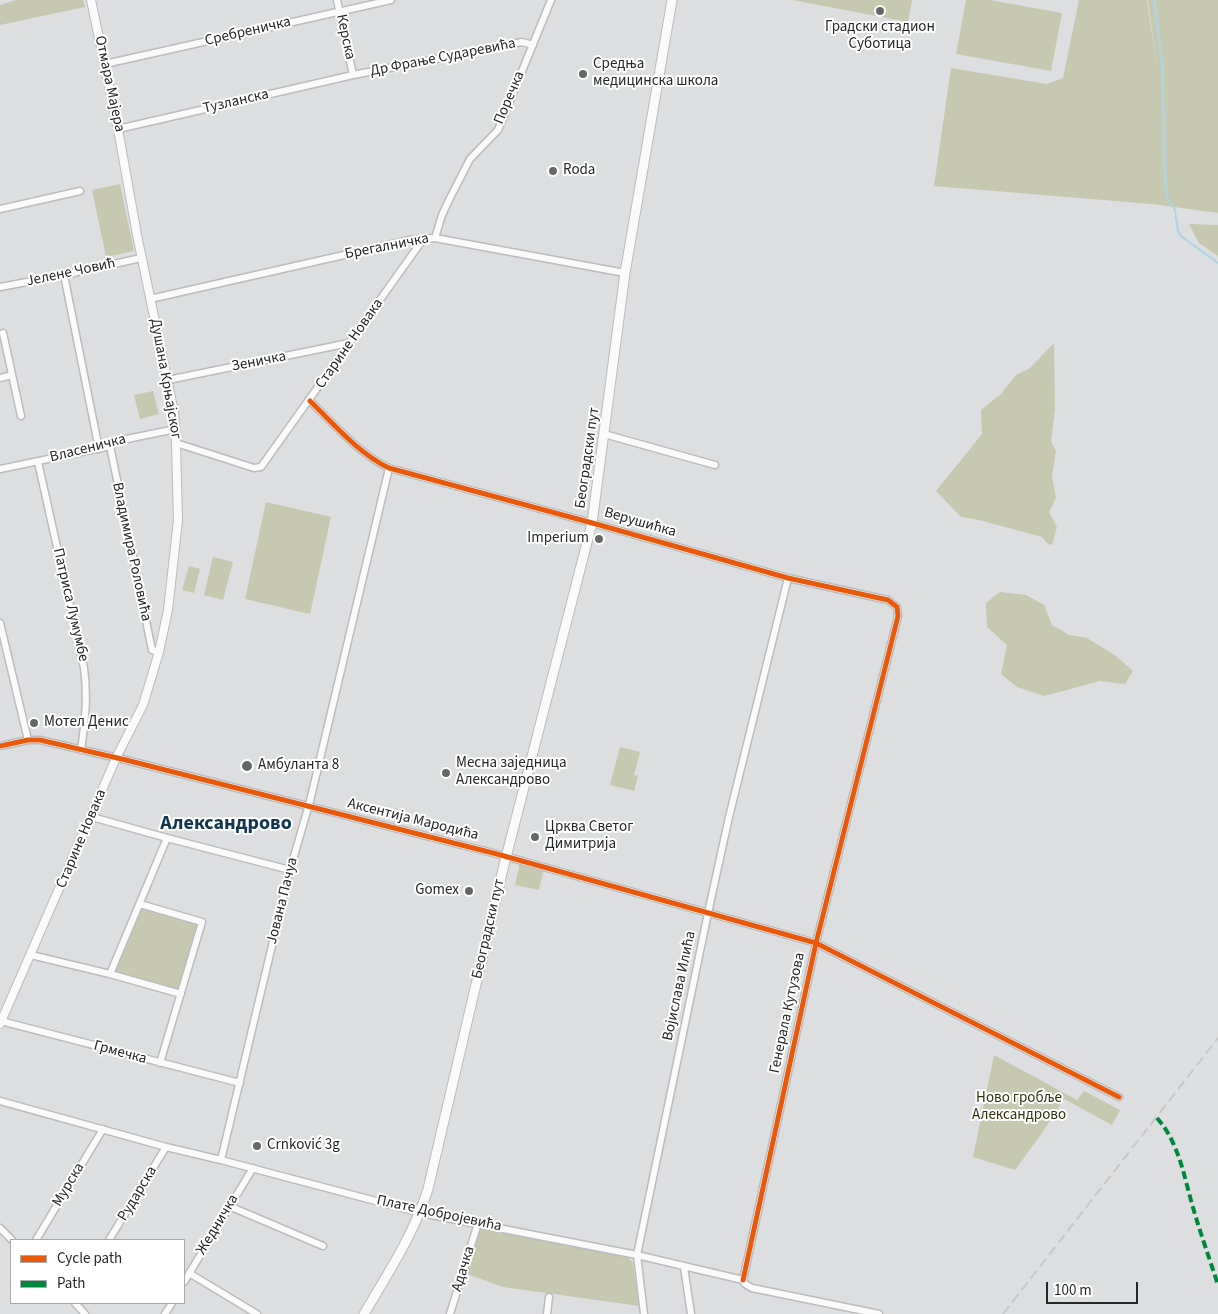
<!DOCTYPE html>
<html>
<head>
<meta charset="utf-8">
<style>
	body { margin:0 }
	#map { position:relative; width:1218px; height:1314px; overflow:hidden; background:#dddee0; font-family:"Source Sans 3",sans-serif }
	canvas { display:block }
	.legend { position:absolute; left:10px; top:1239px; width:175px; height:65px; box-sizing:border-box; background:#fff; border:1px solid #a8a9a9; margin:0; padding:6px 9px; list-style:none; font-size:15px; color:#262728 }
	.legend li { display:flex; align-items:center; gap:10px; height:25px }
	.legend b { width:25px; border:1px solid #a8a9a9 }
	.scale { position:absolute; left:1046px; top:1282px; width:92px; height:22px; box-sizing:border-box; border:2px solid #262728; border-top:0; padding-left:6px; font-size:15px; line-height:18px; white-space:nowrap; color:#262728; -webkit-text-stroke:4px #fff; paint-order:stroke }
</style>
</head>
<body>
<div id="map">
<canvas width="1218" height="1314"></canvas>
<ul class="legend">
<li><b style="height:6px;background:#e8590c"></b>Cycle path</li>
<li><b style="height:6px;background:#00873e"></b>Path</li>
</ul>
<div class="scale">100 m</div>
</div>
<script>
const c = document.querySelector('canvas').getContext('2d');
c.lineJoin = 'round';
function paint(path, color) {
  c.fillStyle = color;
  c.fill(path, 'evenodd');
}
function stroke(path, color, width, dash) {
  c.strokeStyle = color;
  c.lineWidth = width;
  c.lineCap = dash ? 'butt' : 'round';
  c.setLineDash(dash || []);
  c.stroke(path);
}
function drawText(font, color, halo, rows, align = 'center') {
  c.font = font + ' "Source Sans 3",sans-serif';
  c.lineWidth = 4;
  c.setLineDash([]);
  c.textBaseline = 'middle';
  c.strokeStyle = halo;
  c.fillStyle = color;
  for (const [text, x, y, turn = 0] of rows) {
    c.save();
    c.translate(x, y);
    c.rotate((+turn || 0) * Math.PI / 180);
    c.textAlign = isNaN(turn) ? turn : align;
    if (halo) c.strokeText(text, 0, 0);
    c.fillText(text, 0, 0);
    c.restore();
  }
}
paint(new Path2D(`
	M16 0H83L85 7 0 25V5Z
	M792 0H912L908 22Z
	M966 0H990L1062 13 1051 71 956 54Z
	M1079 0H1147L1157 68 1148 0H1218V213L1152 204 934 186 951 68 1047 84 1063 78Z
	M120 184 134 251 106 257 92 190Z
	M1189 224 1218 225V256L1199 243Z
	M1054 343 1055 409 1051 441 1056 451 1052 476 1056 498 1049 512 1057 527 1052 545 1048 544 1042 537 979 520 961 517 936 491 982 434 981 410 1001 394 1016 375 1030 368Z
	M153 391 159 414 140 419 134 395Z
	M266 502 331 517 310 614 245 599Z
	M213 557 233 562 223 600 204 595Z
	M189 566 200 569 194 593 182 590Z
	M1000 592 1026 595 1044 605 1052 625 1069 635 1087 638 1116 656 1133 671 1125 684 1100 681 1044 696 1017 687 1001 674 1007 645 987 627 986 603Z
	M620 747 640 752 634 775 638 776 634 791 610 785Z
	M520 863 544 869 539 890 515 885Z
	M142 908 197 924 178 990 115 972Z
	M994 1055 1077 1100 1084 1091 1120 1110 1112 1125 1064 1099 1042 1133 1015 1170 973 1157Z
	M481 1227 628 1257 633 1263 639 1306 503 1287 467 1274Z`), '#c6c9b0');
stroke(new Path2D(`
	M1154 0 1163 69 1164 163 1167 197 1175 210 1178 231 1181 236 1218 263`), '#acd5e6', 2);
const minor = new Path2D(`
	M337 0 353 75
	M105 64 391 0
	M118 129 353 75 517 43 522 42 533 45
	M0 209 80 191
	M435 238 442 215 449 200 470 159 498 130 551 0
	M64 275 99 449
	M0 287 64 275 141 258
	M150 299 410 240 435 238 625 273
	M3 333 21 416
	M0 378 12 375
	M168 380 349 343
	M310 401C334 424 358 453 389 468L596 524 788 578 888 600 897 607 898 616 888 656 816 943 743 1280
	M604 434 715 465
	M176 443 254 468 261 467 424 238
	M110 446 152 650 159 652
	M38 462 84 668C88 696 85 722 81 750
	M0 469 110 446 117 441 176 429
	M0 623 28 740
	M0 746 28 740H40L126 760 497 854 816 943 1119 1097
	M92 817 167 838 290 870
	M140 904 202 922 160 1063
	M31 955 110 974 181 994
	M110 974 167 838
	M1 1021 240 1083
	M0 1101 166 1147 221 1160 421 1213 637 1255 743 1280 745 1284 752 1288 879 1314
	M221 1160 290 870 310 801 389 468
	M229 1206 323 1246
	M0 1228 12 1240
	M36 1240 103 1129
	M109 1240 166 1147
	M684 1267 691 1314
	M189 1273 257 1314
	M184 1282 253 1168
	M75 1303 85 1314
	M165 1314 172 1303
	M450 1314 478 1223
	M547 1314 549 1297
	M644 1314 637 1255 708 913 729 817 788 578`);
const tertiary = new Path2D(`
	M0 1024 116 758 143 705 159 652 168 610 178 520 176 443 174 412 137 235 118 129 91 0`);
const secondary = new Path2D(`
	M364 1314C388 1273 414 1234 428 1189L503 869 592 523 625 273 672 0`);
stroke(minor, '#bcbcbe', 9);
stroke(tertiary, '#bcbcbe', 10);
stroke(secondary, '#bcbcbe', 11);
stroke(minor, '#fafafa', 6);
stroke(tertiary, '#fafafa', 8);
stroke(secondary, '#fafafa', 9);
stroke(new Path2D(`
	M1003 1314 1218 1038`), '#c8c8c8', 2, [10, 5]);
stroke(new Path2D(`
	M1157 1118C1180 1144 1184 1178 1194 1211 1201 1235 1210 1260 1218 1285`), '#00873e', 4, [8, 4]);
stroke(new Path2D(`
	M310 401C334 424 358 453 389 468L596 524 788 578 888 600 897 607 898 616 888 656 816 943 743 1280
	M0 746 28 740H40L126 760 497 854 816 943 1119 1097`), '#e8590c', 5);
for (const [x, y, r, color] of [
	[880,11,5,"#666768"],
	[583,74,5,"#666768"],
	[553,171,5,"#666768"],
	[599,539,5,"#666768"],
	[34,723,5,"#666768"],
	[247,766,6,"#666768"],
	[446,773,5,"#666768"],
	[535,837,5,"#666768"],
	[469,891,5,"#666768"],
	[257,1146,5,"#666768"]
]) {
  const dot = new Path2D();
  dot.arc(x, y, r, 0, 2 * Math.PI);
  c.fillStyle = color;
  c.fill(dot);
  stroke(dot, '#fff', 2);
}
drawText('15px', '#262728', '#fff', [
	["Градски стадион",880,28,"center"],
	["Суботица",880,45,"center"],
	["Средња",593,65],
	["медицинска школа",593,82],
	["Roda",563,171],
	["Imperium",589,539,"right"],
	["Мотел Денис",44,723],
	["Месна заједница",456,764],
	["Александрово",456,781],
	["Амбуланта 8",258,766],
	["Црква Светог",545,828],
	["Димитрија",545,845],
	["Gomex",459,891,"right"],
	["Crnković 3g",267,1146]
], 'left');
drawText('15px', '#262728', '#fff', [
	["Сребреничка",248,32,-13],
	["Керска",345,37,78],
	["Др Фрање Сударевића",443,58,-11],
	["Отмара Мајера",109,84,78],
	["Поречка",510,98,-67],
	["Тузланска",236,102,-13],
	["Брегалничка",387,247,-11],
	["Јелене Човић",71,273,-12],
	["Старине Новака",350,344,-55],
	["Зеничка",259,362,-11],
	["Душана Крњајског",165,379,80],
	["Власеничка",88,449,-14],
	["Београдски пут",588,458,-82],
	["Верушићка",640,523,16],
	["Владимира Роловића",131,552,78],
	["Патриса Лумумбе",70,605,77],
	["Аксентија Мародића",413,820,14],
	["Старине Новака",82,839,-67],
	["Јована Пачуа",283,901,-76],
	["Београдски пут",489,929,-77],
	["Војислава Илића",680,986,-78],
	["Генерала Кутузова",788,1013,-78],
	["Грмечка",120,1053,15],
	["Мурска",69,1185,-59],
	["Рударска",138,1194,-59],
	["Плате Добројевића",439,1214,12],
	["Жедничка",218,1225,-59],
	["Адачка",464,1269,-73]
]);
drawText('15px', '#32340c', '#fff', [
	["Ново гробље",1019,1099],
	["Александрово",1019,1116]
]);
drawText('bold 20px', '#113850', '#fff', [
	["Александрово",226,825]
]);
</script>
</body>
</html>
